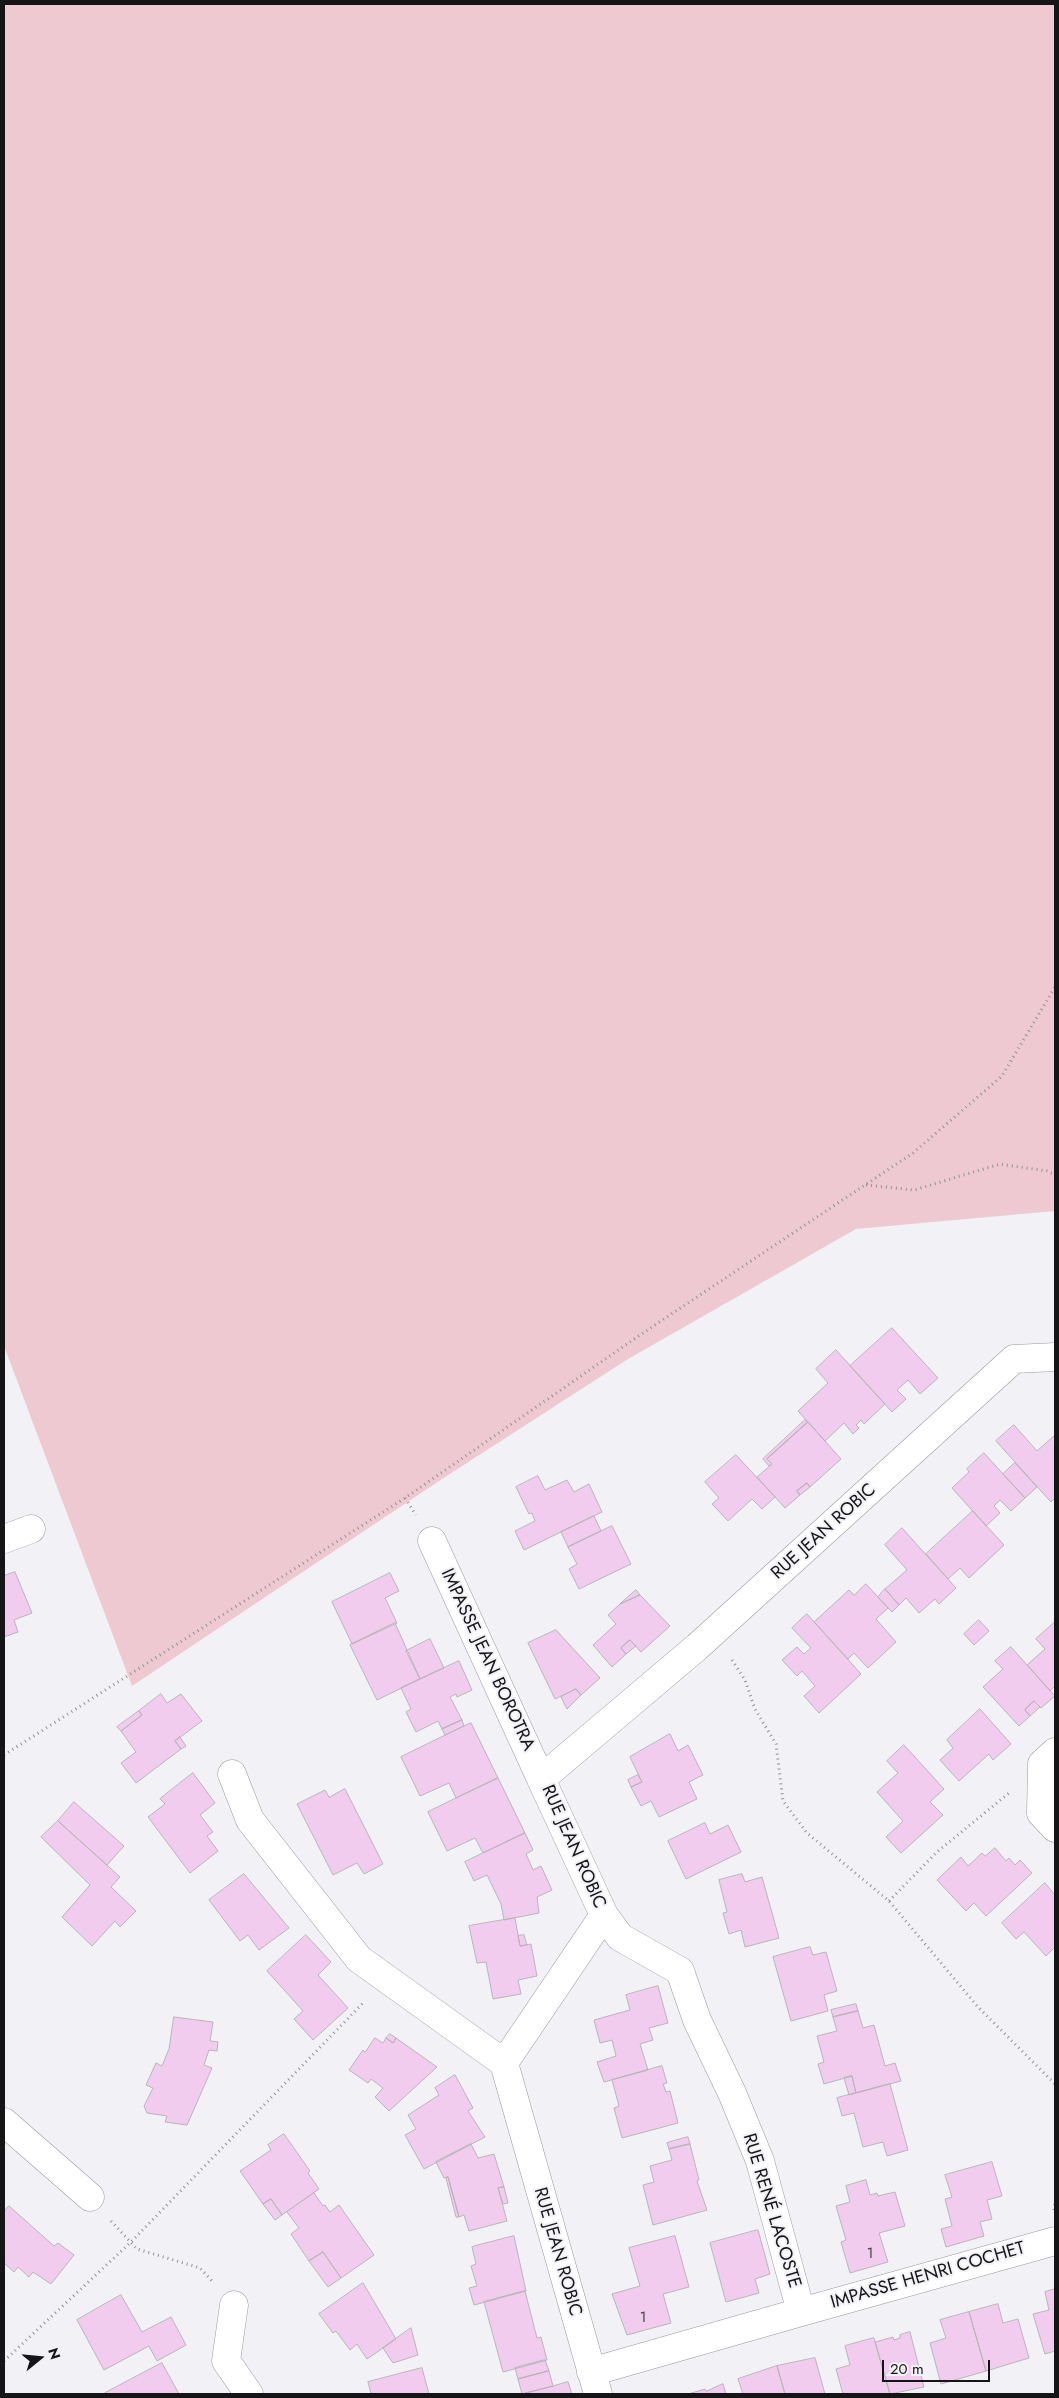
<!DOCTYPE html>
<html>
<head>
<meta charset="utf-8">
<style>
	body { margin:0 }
	#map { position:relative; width:1059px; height:2398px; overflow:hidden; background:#f2f1f6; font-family:Jost,sans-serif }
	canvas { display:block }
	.frame { position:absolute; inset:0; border:5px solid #151416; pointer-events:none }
	.north { position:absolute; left:15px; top:2333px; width:50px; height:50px; -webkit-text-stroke:4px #f2f1f6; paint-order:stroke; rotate:73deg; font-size:14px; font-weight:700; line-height:20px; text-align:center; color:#151416 }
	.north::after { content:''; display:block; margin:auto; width:18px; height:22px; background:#151416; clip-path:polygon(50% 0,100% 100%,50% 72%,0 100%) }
	.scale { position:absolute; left:882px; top:2360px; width:108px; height:22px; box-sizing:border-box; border:2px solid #151416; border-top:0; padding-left:6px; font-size:15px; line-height:18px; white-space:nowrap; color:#151416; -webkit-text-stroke:4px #f2f1f6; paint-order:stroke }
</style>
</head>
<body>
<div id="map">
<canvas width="1059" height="2398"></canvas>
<div class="frame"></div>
<div class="north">N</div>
<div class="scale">20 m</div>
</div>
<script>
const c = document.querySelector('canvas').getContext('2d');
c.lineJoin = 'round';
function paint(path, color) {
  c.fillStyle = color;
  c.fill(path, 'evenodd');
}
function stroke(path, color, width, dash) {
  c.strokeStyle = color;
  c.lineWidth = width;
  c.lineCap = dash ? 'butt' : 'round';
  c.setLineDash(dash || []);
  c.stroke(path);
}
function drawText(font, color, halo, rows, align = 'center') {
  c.font = font + ' Jost,sans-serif';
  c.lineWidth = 4;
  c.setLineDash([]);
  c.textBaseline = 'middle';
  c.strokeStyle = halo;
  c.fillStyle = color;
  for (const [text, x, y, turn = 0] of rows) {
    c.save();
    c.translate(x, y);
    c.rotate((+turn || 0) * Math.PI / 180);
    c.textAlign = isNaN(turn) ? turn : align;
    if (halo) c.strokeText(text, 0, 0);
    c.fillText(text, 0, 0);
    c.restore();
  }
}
paint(new Path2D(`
	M4 4H1055V1211L856 1229 628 1359 442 1479 132 1686 4 1346Z`), '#eec9d2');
const building = new Path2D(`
	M892 1328 938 1378 920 1394 908 1380 897 1390 906 1399 892 1412 850 1366Z
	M836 1350 885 1404 864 1424 861 1420 856 1425 859 1428 853 1434 844 1423 825 1441 798 1411 828 1383 816 1369Z
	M805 1420 808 1422 767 1459 772 1464 769 1466 763 1459Z
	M808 1422 841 1459 810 1487 807 1483 797 1491 800 1495 785 1508 757 1477 772 1464 767 1459Z
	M1014 1425 1037 1451 1055 1435V1498L1051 1502 996 1441Z
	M984 1453 1025 1498 1011 1511 1000 1500 994 1506 1000 1513 986 1526 952 1488 969 1472 967 1469Z
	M736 1455 775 1497 762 1509 752 1499 728 1521 712 1504 719 1498 705 1482Z
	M1015 1463 1037 1487 1025 1498 1003 1474Z
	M538 1476 545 1490 567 1480 574 1492 589 1484 602 1512 524 1550 515 1531 535 1521 532 1513 529 1514 516 1487Z
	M807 1483 810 1487 800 1495 797 1491Z
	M973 1511 1004 1545 969 1578 960 1568 948 1579 926 1554Z
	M594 1516 601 1531 568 1547 561 1532Z
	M612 1526 631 1564 579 1589 569 1569 577 1564 568 1547Z
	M902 1528 956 1588 939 1604 935 1599 919 1613 906 1598 899 1605 885 1589 907 1570 885 1545Z
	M15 1572 32 1613 14 1620 18 1632 4 1637V1576Z
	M390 1573 399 1591 385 1598 397 1623 352 1644 332 1602Z
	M866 1584 888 1608 876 1619 896 1642 868 1668 854 1653 848 1659 814 1622 849 1590 854 1595Z
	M885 1589 899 1605 892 1612 878 1597Z
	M636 1590 640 1595 620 1604Z
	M640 1595 670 1626 641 1652 630 1640 621 1648 626 1654 612 1667 593 1645 616 1624 608 1615 620 1604Z
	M807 1614 861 1674 819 1713 804 1696 815 1686 802 1671 797 1676 782 1660 797 1647 804 1654 811 1648 792 1628Z
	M979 1620 989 1631 974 1645 964 1634Z
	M1055 1622V1686L1050 1691 1027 1665 1045 1649 1036 1639Z
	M395 1623 420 1679 377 1700 350 1645Z
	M556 1630 600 1678 581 1695 576 1689 555 1699 528 1643Z
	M430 1639 444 1668 420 1679 406 1651Z
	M630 1640 636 1646 626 1654 621 1648Z
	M1011 1647 1055 1696 1041 1708 1034 1701 1025 1710 1030 1716 1019 1726 983 1687 1003 1669 995 1661Z
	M459 1661 472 1690 457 1697 456 1694 450 1697 462 1720 442 1729 438 1721 416 1732 406 1712 411 1709 401 1688Z
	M576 1689 581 1695 567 1709 561 1697Z
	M161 1694 167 1703 181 1694 202 1721 175 1741 181 1749 136 1783 121 1763 136 1752 121 1731 142 1715 139 1711Z
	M1034 1701 1040 1707 1030 1716 1025 1710Z
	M980 1709 1011 1744 993 1760 989 1754 959 1781 940 1760 953 1748 947 1740Z
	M139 1711 142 1715 121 1731 117 1727Z
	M462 1720 464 1726 445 1735 442 1729Z
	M471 1723 498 1778 456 1798 449 1783 420 1796 401 1757Z
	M670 1734 678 1751 688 1745 703 1775 689 1782 697 1799 659 1817 651 1801 641 1806 631 1787 642 1782 630 1757Z
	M180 1737 186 1746 181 1749 175 1741Z
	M904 1745 944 1789 930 1802 943 1815 901 1853 886 1837 903 1821 877 1792 898 1773 887 1761Z
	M193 1773 215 1803 200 1815 213 1832 207 1836 218 1851 190 1873 148 1817 165 1804 160 1799Z
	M638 1775 642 1782 631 1787 628 1780Z
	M498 1778 525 1833 483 1853 475 1838 447 1851 428 1812Z
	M345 1789 383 1864 364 1874 357 1863 333 1875 297 1804 325 1790 329 1797Z
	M74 1802 124 1846 107 1865 58 1821Z
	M58 1821 120 1877 111 1887 136 1911 120 1927 115 1921 92 1946 62 1917 90 1885 41 1837Z
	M705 1823 710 1834 728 1825 741 1852 686 1879 668 1841Z
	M525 1833 533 1850 526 1854 533 1870 541 1866 552 1890 537 1897 539 1913 504 1920 501 1904 487 1875 474 1881 465 1862Z
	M995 1848 1006 1861 1009 1858 1015 1865 1020 1860 1032 1873 986 1916 974 1903 966 1911 937 1880 961 1857 968 1866 982 1853 985 1856Z
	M244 1874 289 1928 259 1950 248 1935 240 1941 209 1900Z
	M742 1874 745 1882 762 1877 779 1938 745 1947 741 1930 729 1934 723 1913 727 1912 719 1880Z
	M1045 1883 1055 1895V1947L1046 1956 1024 1932 1016 1939 1002 1923Z
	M515 1918 520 1946 531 1944 537 1976 518 1980 521 1994 493 1999 486 1962 477 1963 469 1926Z
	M306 1935 331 1962 318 1975 348 2008 313 2040 294 2019 303 2011 267 1971Z
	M524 1935 527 1945 520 1946 518 1936Z
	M810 1947 813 1955 826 1952 837 1991 824 1995 828 2011 791 2021 773 1957Z
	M658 1986 668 2023 649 2028 653 2040 640 2044 648 2070 604 2082 597 2062 616 2056 612 2040 600 2043 594 2020 630 2010 626 1995Z
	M856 2004 858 2011 833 2017 831 2010Z
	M858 2011 863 2028 874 2025 885 2066 895 2063 901 2081 856 2093 852 2076 824 2084 818 2064 824 2062 817 2036 837 2031 833 2017Z
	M174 2017 213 2022 210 2041 218 2042 217 2051 209 2050 204 2065 212 2068 187 2125 165 2122 167 2116 147 2113 144 2106 153 2088 146 2085 156 2063 162 2066 169 2049Z
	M390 2034 396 2038 393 2043 386 2038Z
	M375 2038 383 2043 386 2038 393 2043 396 2038 437 2067 389 2111 375 2097 383 2088 371 2079 368 2083 349 2070 363 2050 365 2052Z
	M662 2066 667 2083 663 2084 666 2092 670 2091 678 2123 622 2138 614 2108 619 2106 612 2080Z
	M455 2075 473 2108 468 2111 485 2137 424 2169 405 2135 416 2129 408 2115 439 2095 435 2088Z
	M852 2076 856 2093 849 2095 844 2078Z
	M890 2084 908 2150 887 2156 883 2142 863 2147 854 2113 842 2116 837 2098Z
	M284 2134 310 2171 308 2173 319 2189 282 2215 271 2199 263 2204 240 2171 271 2150 268 2145Z
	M688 2137 690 2144 669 2149 667 2143Z
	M471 2144 478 2158 494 2154 504 2187 498 2188 507 2221 469 2231 464 2215 459 2217 448 2177 444 2178 436 2162Z
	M690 2144 699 2180 697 2181 707 2210 653 2225 643 2185 654 2182 650 2166 672 2160 669 2149Z
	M992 2162 1002 2196 987 2200 992 2219 980 2222 984 2236 946 2247 941 2229 952 2226 945 2199 952 2197 945 2175Z
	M448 2177 459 2217H456L446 2178Z
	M866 2180 870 2195 877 2193 878 2196 895 2192 905 2226 879 2233 888 2262 850 2273 841 2242 846 2240 836 2206 850 2202 846 2186Z
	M504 2187 508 2203 503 2204 498 2188Z
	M314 2193 323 2206 325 2205 330 2212 339 2205 374 2255 341 2278 323 2252 309 2261 291 2234 299 2228 287 2212Z
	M271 2199 282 2215 275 2220 263 2204Z
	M9 2206 54 2246 58 2243 74 2255 51 2284 33 2272 29 2277 18 2267 14 2272 4 2263V2212Z
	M758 2230 770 2274 755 2279 759 2293 726 2302 710 2243Z
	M514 2236 526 2291 474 2305 469 2288 477 2286 471 2266 476 2264 472 2247Z
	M675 2236 689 2287 663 2294 671 2323 627 2335 612 2294 640 2286 629 2248Z
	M323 2252 341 2278 328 2287 309 2261Z
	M363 2283 396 2339 367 2359 357 2344 350 2350 336 2331 333 2333 319 2314Z
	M1055 2289V2351L1045 2354 1033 2314 1049 2310 1045 2292Z
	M525 2291 537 2338 541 2337 547 2360 503 2372 484 2302Z
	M121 2295 142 2332 171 2317 186 2345 157 2361 149 2346 104 2370 77 2320Z
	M998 2304 1003 2323 1018 2319 1029 2358 986 2371 969 2312Z
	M969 2312 986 2371 941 2384 930 2343 946 2338 940 2320Z
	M411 2328 418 2355 393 2363 383 2348Z
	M910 2332 924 2387 890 2394 875 2342 893 2337 894 2340 900 2338V2335Z
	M874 2338 890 2394H843L836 2369 850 2365 845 2346Z
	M815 2358 825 2394H785L777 2366Z
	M545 2360 549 2371 518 2379 515 2368Z
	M162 2363 179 2394H105V2393Z
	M777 2366 785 2394H743L738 2379Z
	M422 2368 429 2394H371L368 2382Z
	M549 2371 553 2386 522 2394 518 2379Z
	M568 2382 572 2394H522L553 2386Z
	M723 2384 726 2394H688L705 2389 706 2391Z`);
paint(building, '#f1ccee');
stroke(building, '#b8b4b8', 1);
const street = new Path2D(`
	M4 1539 31 1529
	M432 1541 541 1779
	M1055 1752 1042 1764 1041 1813 1055 1828
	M232 1774 250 1820 359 1959 504 2063
	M4 2122 90 2197
	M234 2305 226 2361 249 2394
	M801 2312 1055 2241
	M591 2372 801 2312 760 2161 732 2093 697 2020 680 1971 620 1937 604 1915
	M598 2394 504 2063 604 1915 541 1779 697 1647 1014 1359 1055 1357`);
stroke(street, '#99989d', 29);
stroke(new Path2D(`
	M866 1185 914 1190 1000 1164 1047 1171 1055 1175
	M405 1498 416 1515
	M732 1660 745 1680 755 1709 776 1744 783 1801 807 1833 889 1901 978 2007 1055 2084
	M4 1755 405 1498 640 1335 913 1153 1002 1076 1055 987
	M889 1901 937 1852 1009 1793
	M1054 2210 1055 2201
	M111 2221 137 2249 200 2268 213 2282
	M4 2361 131 2242 364 2002`), '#929194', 3, [1, 4]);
stroke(street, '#fff', 28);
drawText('15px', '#4c424c', null, [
	["1",870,2254],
	["1",643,2318]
]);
drawText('18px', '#151416', '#f2f1f6', [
	["RUE JEAN ROBIC",824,1532,-42],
	["IMPASSE JEAN BOROTRA",487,1660,65],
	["RUE JEAN ROBIC",573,1847,66],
	["RUE RENÉ LACOSTE",771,2211,73],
	["RUE JEAN ROBIC",557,2252,74],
	["IMPASSE HENRI COCHET",928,2276,-16]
]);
</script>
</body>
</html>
